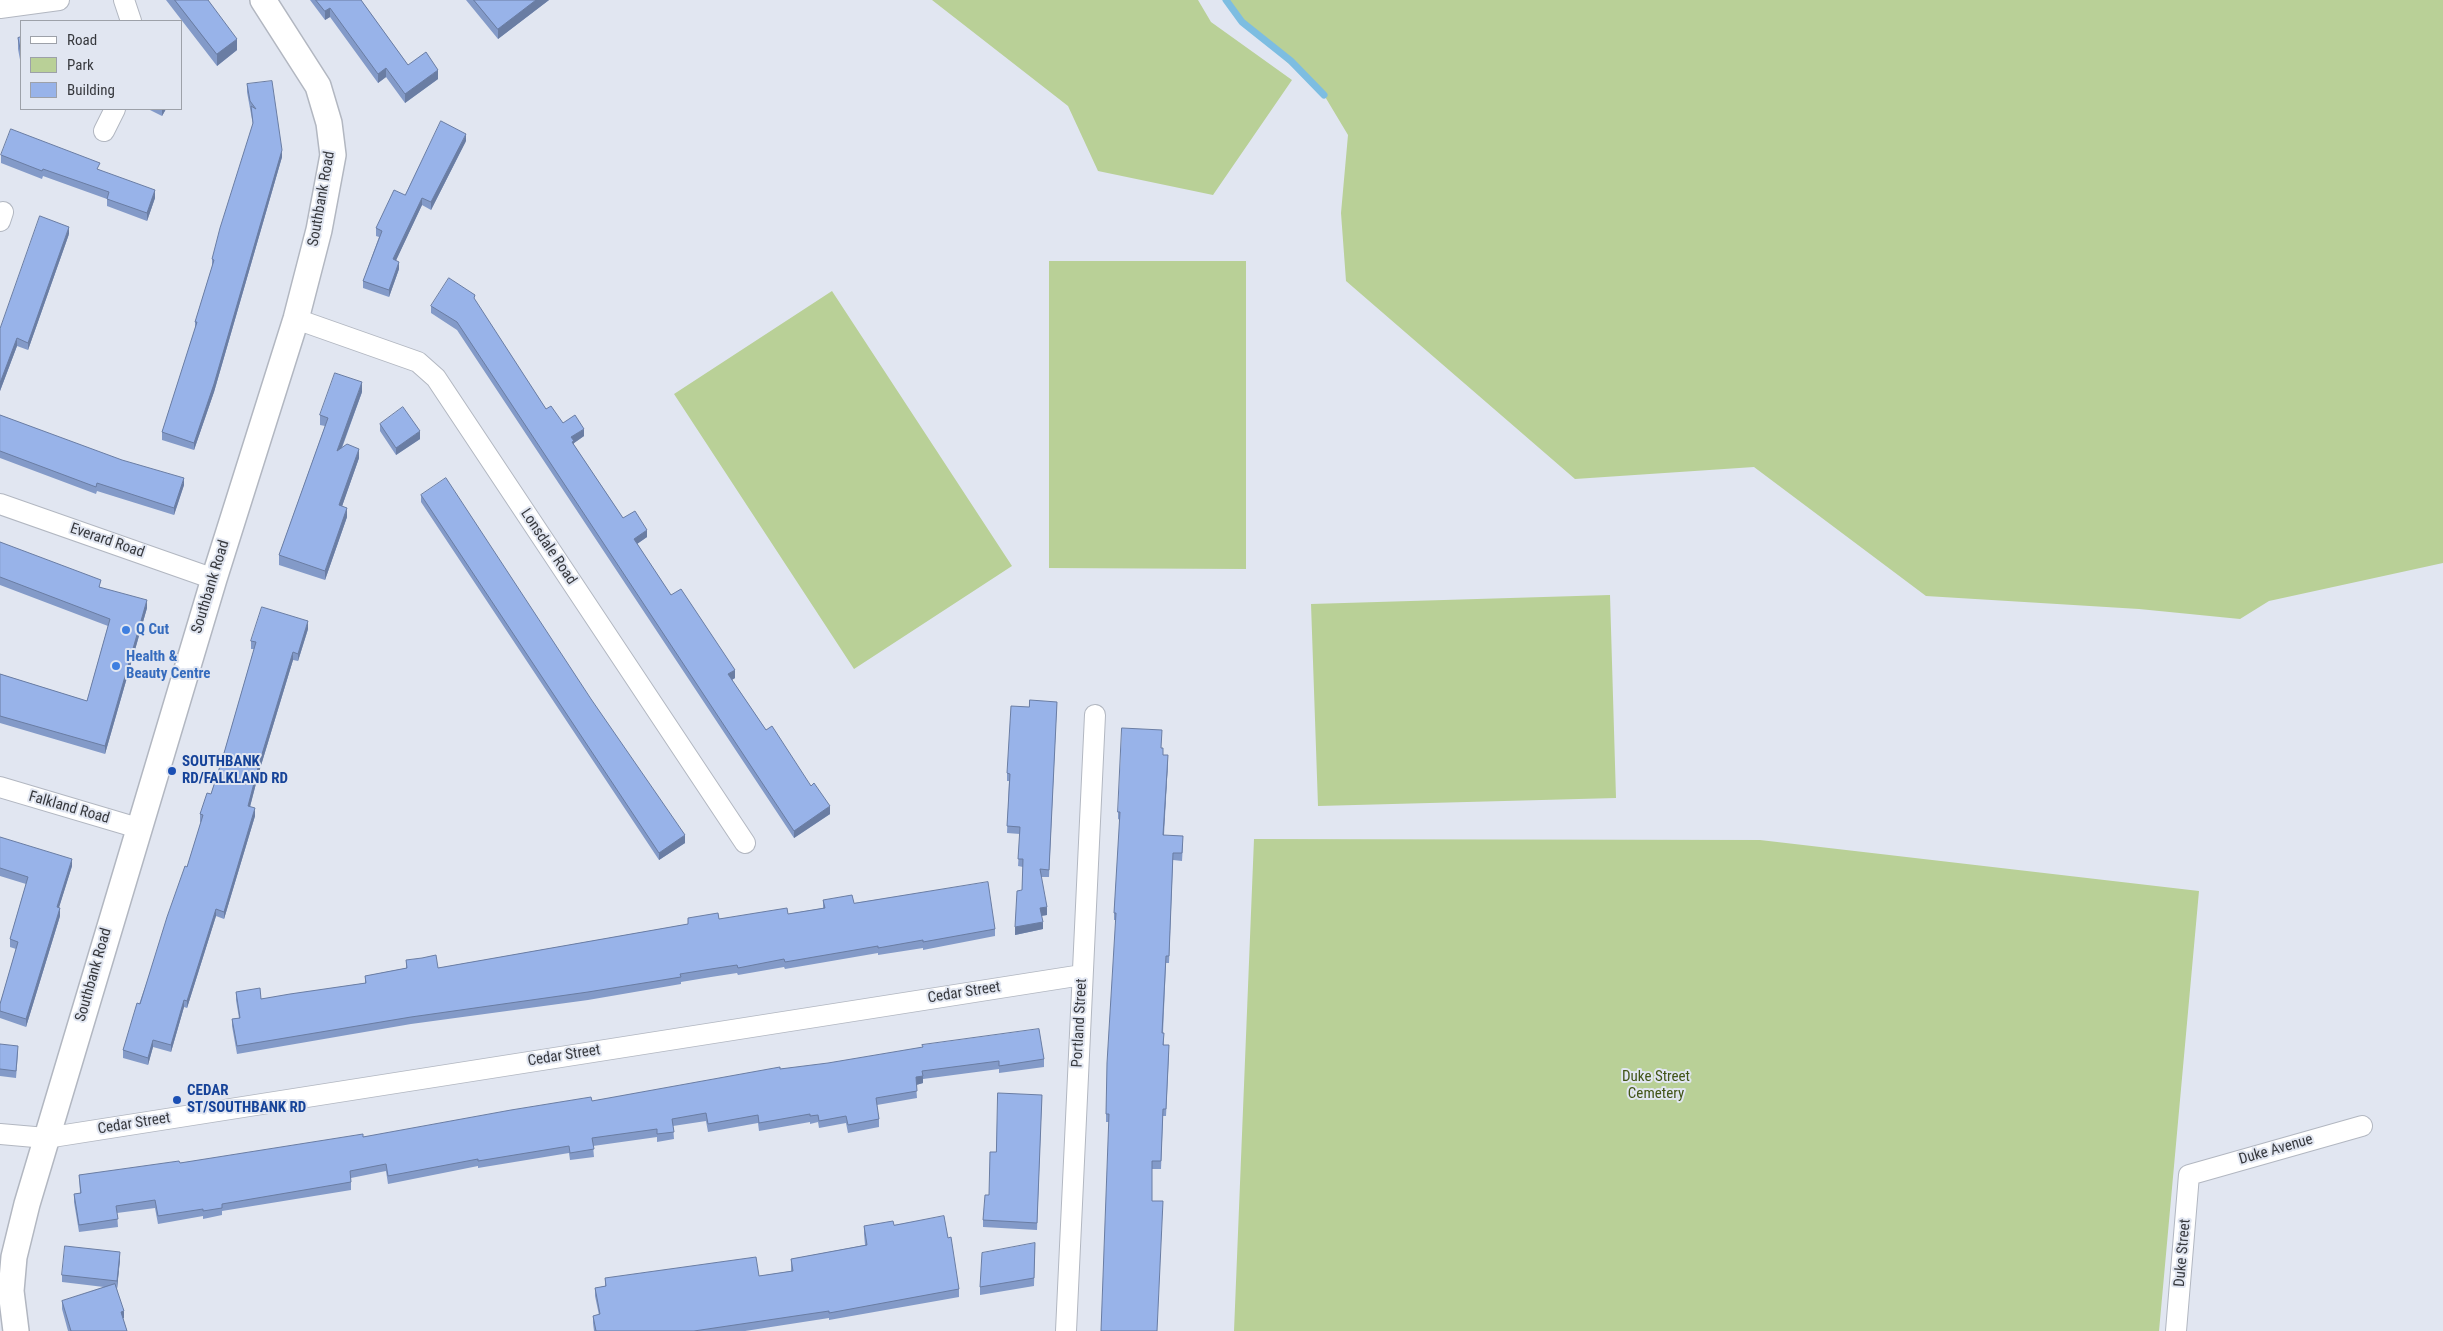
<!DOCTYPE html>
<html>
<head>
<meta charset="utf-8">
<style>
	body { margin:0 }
	#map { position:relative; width:2443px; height:1331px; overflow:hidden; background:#e1e6f1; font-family:"Roboto Condensed",sans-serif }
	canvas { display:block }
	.legend { position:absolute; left:20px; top:20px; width:162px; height:90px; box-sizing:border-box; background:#e1e6f1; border:1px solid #9da1a9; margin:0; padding:6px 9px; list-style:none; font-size:15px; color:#37393e }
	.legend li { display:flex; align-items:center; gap:10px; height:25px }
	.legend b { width:25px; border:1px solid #9da1a9 }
</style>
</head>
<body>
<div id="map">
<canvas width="2443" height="1331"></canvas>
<ul class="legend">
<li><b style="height:6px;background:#fff"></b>Road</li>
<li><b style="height:14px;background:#b9d097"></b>Park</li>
<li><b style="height:14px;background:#98b3e9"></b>Building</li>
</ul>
</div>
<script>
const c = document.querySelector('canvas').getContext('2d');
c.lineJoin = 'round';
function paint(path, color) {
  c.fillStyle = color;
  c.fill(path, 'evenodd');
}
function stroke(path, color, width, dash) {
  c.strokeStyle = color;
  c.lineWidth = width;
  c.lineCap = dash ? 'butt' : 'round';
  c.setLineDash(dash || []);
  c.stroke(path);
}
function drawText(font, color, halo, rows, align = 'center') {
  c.font = font + ' "Roboto Condensed",sans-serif';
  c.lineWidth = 4;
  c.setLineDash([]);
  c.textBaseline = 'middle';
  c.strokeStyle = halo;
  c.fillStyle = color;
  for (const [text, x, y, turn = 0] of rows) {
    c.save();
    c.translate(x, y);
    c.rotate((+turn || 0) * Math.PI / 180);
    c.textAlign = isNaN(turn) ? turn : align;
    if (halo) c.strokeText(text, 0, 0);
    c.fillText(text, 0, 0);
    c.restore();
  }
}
paint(new Path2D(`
	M932 0H1198L1211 22 1292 80 1213 195 1098 171 1068 106Z
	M1226 0H2443V563L2269 601 2240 619 2139 609 1926 596 1754 467 1575 479 1346 281 1341 213 1348 135 1324 95 1242 22Z
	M1049 261H1246V569L1049 568Z
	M832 291 1012 566 854 669 674 394Z
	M1610 595 1616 798 1318 806 1311 604Z
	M1254 839 1760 840 2199 891 2159 1331H1234Z`), '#b9d097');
stroke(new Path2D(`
	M1226 0 1242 22 1291 61 1324 95`), '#7dbde1', 7);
const minor = new Path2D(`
	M124 0 131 21
	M0 8 59 0
	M104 131 115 109
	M0 221 3 212
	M296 319 418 362 436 378 745 843
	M0 504 214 579
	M0 787 138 828
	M0 1134 46 1138 1082 975
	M1066 1331 1095 715
	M2176 1331 2189 1175 2362 1126`);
const tertiary = new Path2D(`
	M16 1331 11 1291 14 1257 27 1204 214 579 296 319 319 230 333 155 329 123 318 86 263 0`);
stroke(minor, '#b2b7c1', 22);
stroke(tertiary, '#b2b7c1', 28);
stroke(minor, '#fff', 20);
stroke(tertiary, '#fff', 25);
paint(new Path2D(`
	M166 0H208L237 50 217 66Z
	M310 0H361L408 65 438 79 405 103 386 77 378 83 330 17 325 20Z
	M466 0H549L498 39Z
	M21 37V65L18 49V38Z
	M247 84 282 157 214 392 194 450 162 440V432L195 329V322L212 267V259L253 125 247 92Z
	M148 109H166L162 116Z
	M466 141 431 210 422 205 396 260 399 269 389 297 363 288V281L379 237 376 236V228L405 195Z
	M1 155 100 170 155 198 147 221 107 206V199L43 176 42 179 1 163Z
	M69 234 28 350 17 346 0 391V329Z
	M475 301 546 409 563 423 584 436 574 443V445L623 518 647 537 637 544 671 595 735 678 732 680 766 730 811 786 830 814 794 838 457 330 431 313V306Z
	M362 392 342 448 359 458 342 506 347 517 325 580 279 565V555L325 426 320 425V415Z
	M0 415 184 485 174 515 97 491 96 494 0 458Z
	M380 424 420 439 396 455 380 431Z
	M421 495 685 843 659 860 421 502Z
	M0 542 147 608 105 754 0 723V674L87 701 108 626 0 585Z
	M308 629 298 661 293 660 259 772 250 807 255 816 224 919 216 916 187 1008 184 1007 171 1052 153 1047 148 1065 123 1058V1050L187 867 201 822H200V814L211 794 222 760 254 649H251V641Z
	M1057 702 1049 877H1041L1047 915 1041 916 1043 929 1015 935 1022 890 1023 867 1018 866 1020 834 1007 833 1009 781H1007V773L1029 707Z
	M1161 748 1163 755 1168 762 1164 835 1183 844 1182 861 1173 860 1169 963H1166L1163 1033 1164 1045 1169 1053 1166 1116H1163L1161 1169H1152V1201L1157 1331 1109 1122H1106V1114L1116 920H1114V913L1120 820 1118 819V812Z
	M0 837 72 866 59 907 60 916 26 1027 0 1018V1004L16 949 10 947V939L26 884 0 876Z
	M823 900 854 903 995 929V936L923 950V948L878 955V953L785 969 784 967 738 975 737 973 711 977 681 982V984L588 1000 411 1024 237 1054 232 1026V1019L239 1018 236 1000V992L261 999 365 983V976L406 968V960L438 968 688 924V918L719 919 788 914 823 908Z
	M0 1044 18 1053 16 1078 0 1076Z
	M1044 1059V1067L999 1073V1069L923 1079V1083L916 1085 917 1098 877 1105 879 1119V1127L848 1133 846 1123 819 1128 818 1122 810 1124V1122L759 1131 758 1123 708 1132 706 1121 673 1126 674 1139 657 1142V1137L593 1146 594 1157 570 1160 569 1153 478 1168V1166L388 1184 386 1171 351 1178V1190L222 1211V1215L203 1219V1216L158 1224 155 1208 117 1213 118 1227 79 1232 74 1202V1194L80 1193 79 1175 180 1163 363 1137 592 1101 780 1069Z
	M1042 1095 1037 1230 983 1227V1220L989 1195 996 1152Z
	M894 1225 948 1238 959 1289V1297L829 1320V1318L745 1331H594L593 1323V1316L599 1315 595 1296V1288L605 1286V1278L759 1276 791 1271V1259L865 1245 864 1234V1226Z
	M1035 1243 1034 1286 980 1295V1287Z
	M120 1259 117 1289 123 1318 127 1331H68L62 1309V1301L104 1287 62 1282V1275Z`), '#839ac8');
paint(new Path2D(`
	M536 0H549L498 39V29Z
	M330 8V17L325 20V11Z
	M237 39V50L217 66V54Z
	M386 68V77L378 83V74Z
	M438 70V79L405 103V94Z
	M162 109H166L162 116Z
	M466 134V141L431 210V202Z
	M282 150V157L214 392 194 450V443Z
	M155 190V198L147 221V213Z
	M422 198V205L393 267V259Z
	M69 227V234L28 350V343Z
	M399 262V269L389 297V290Z
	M17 338V346L0 391V383Z
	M362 382V392L337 460V451Z
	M584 429V436L574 443V449L572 450 571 437Z
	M420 431V439L396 455V448Z
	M359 449V458L339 515V505Z
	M184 478V485L174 515V508Z
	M347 508V517L325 580V571Z
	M647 530V537L634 546V539Z
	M147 600V608L105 754V746Z
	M308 621V629L298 661V654Z
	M293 652V660L259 772 248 814V806L259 764Z
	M735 670V678L728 682V674Z
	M1168 755V762L1163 843V835Z
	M830 806V814L794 838V831Z
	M255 808V816L224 919V912Z
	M685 835V843L659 860V853Z
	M72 859V866L57 914V907Z
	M1047 907V915L1040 916V908Z
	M60 908V916L26 1027V1019Z
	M216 909V916L187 1008V1001Z
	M1043 922V929L1015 935V927Z
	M184 1000V1007L171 1052V1045Z
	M153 1040V1047L148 1065V1058Z
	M923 1076V1083L916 1085V1077Z
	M120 1252V1259L117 1289V1281Z
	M124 1311V1318L121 1319V1312Z`), '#6a7da3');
const building = new Path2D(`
	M175 0H208L237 39 217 54Z
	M316 0H361L408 65 426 52 438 70 405 94 386 68 378 74 330 8 325 11Z
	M474 0H536L498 29Z
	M21 37V54L18 38Z
	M272 81 282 150 214 384 194 443 162 432 197 322H195L214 260 212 259 220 228 253 123 251 106 256 109 250 101 247 84Z
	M441 121 466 134 431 202 422 198 393 259 399 262 389 290 363 281 382 231 376 228 394 190 405 195Z
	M11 129 100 163 97 169 155 190 147 213 107 199 109 192 43 169 42 171 1 155Z
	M40 216 69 227 28 343 17 338 0 383V329Z
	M449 278 475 295 474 298 546 409 551 406 563 423 575 415 584 429 571 437 574 441 572 442 623 518 635 511 647 530 634 539 671 595 681 589 735 670 728 674 766 730 772 726 811 786 814 783 830 806 794 831 457 322 431 306Z
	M335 373 362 382 337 451 347 444 359 449 339 505 347 508 325 571 279 555 328 418 320 415Z
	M403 407 420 431 396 448 380 424Z
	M0 415 122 460 184 478 174 508 97 483 96 487 0 451Z
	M446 478 591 699 685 835 659 853 421 495Z
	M0 542 101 580 99 587 147 600 105 746 0 716V674L87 701 110 619 0 577Z
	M262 607 308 621 298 654 293 652 259 764 248 806 255 808 224 912 216 909 187 1001 184 1000 171 1045 153 1040 148 1058 123 1050 137 1003 140 1004 167 917 185 866 187 867 203 815 200 814 207 793 211 794 222 760 256 642 251 641Z
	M1030 700 1057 702 1049 870 1040 869 1047 907 1040 908 1043 922 1015 927 1017 891 1022 890 1023 859H1018L1020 827 1007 826 1010 774 1007 773 1011 706 1029 707Z
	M1122 728 1162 730 1161 748H1163V755H1168L1163 835 1183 836 1182 853H1173L1169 956H1166L1162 1033H1164L1163 1045H1169L1166 1109H1163L1161 1161H1152V1201H1163L1157 1331H1101L1109 1114H1106L1107 1063 1116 913H1114L1120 812H1118Z
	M0 837 72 859 57 907 60 908 26 1019 0 1011V1004L18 942 10 939 28 877 0 868Z
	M988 882 995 929 923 942V940L878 948V946L785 962 784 959 738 968 737 965 711 969 680 974 681 977 588 992 411 1017 237 1046 232 1019 240 1018 236 992 260 988 261 999 290 994 366 983 365 976 407 968 406 960 422 958 436 955 438 968 688 924V918L718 913 719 919 787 908 788 914 825 908 823 900 852 895 854 903Z
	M1039 1029 1044 1059 999 1066V1061L922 1071 923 1076 916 1077 917 1091 876 1098 879 1119 848 1125 846 1116 819 1121 818 1115 810 1116V1114L759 1123 758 1115 708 1124 706 1113 672 1119 674 1132 657 1134V1129L592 1138 594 1149 570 1153 569 1146 478 1161V1159L388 1176 386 1164 350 1171 351 1182 222 1204V1208L203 1211V1209L158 1216 155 1200 116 1206 118 1219 79 1225 74 1194 81 1193 79 1175 179 1161 180 1163 363 1134V1137L511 1110 591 1097 592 1101 780 1067V1069L828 1063 923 1047 922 1045Z
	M0 1044 18 1046 16 1071 0 1069Z
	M998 1093 1042 1095 1037 1223 983 1220 985 1195H989L990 1152H996Z
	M944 1216 948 1238 951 1237 959 1289 829 1313V1311L694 1331H596L593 1316 600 1314 595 1288 606 1286 605 1278 756 1257 759 1276 793 1271 791 1259 867 1245 864 1226 893 1221 894 1225Z
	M1035 1243 1034 1278 980 1287 982 1253Z
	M65 1246 120 1252 117 1281 62 1275Z
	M115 1284 124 1311 121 1312 127 1331H71L62 1301Z`);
paint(building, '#98b3e9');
stroke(building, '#6a7da3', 1);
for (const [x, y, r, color] of [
	[126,630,5,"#3f7fe0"],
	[116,666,5,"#3f7fe0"],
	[172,771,5,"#1a4fb4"],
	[177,1100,5,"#1a4fb4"]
]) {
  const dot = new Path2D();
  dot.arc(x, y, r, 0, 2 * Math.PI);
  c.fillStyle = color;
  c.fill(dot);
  stroke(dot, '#e1e6f1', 2);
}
drawText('15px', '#37393e', '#e1e6f1', [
	["Southbank Road",322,199,-80],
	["Everard Road",107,541,19],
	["Lonsdale Road",548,547,56],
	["Southbank Road",211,587,-73],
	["Falkland Road",69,808,16],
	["Southbank Road",94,975,-74],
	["Cedar Street",964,993,-9],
	["Portland Street",1080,1023,-87],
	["Cedar Street",564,1056,-9],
	["Cedar Street",134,1124,-9],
	["Duke Avenue",2276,1150,-16],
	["Duke Street",2183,1253,-85]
]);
drawText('bold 15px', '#366cbe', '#e1e6f1', [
	["Q Cut",136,630],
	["Health &",126,657],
	["Beauty Centre",126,674]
], 'left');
drawText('bold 15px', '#164399', '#e1e6f1', [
	["SOUTHBANK",182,762],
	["RD/FALKLAND RD",182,779],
	["CEDAR",187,1091],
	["ST/SOUTHBANK RD",187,1108]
], 'left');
drawText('15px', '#405416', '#e1e6f1', [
	["Duke Street",1656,1077],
	["Cemetery",1656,1094]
]);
</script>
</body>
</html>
